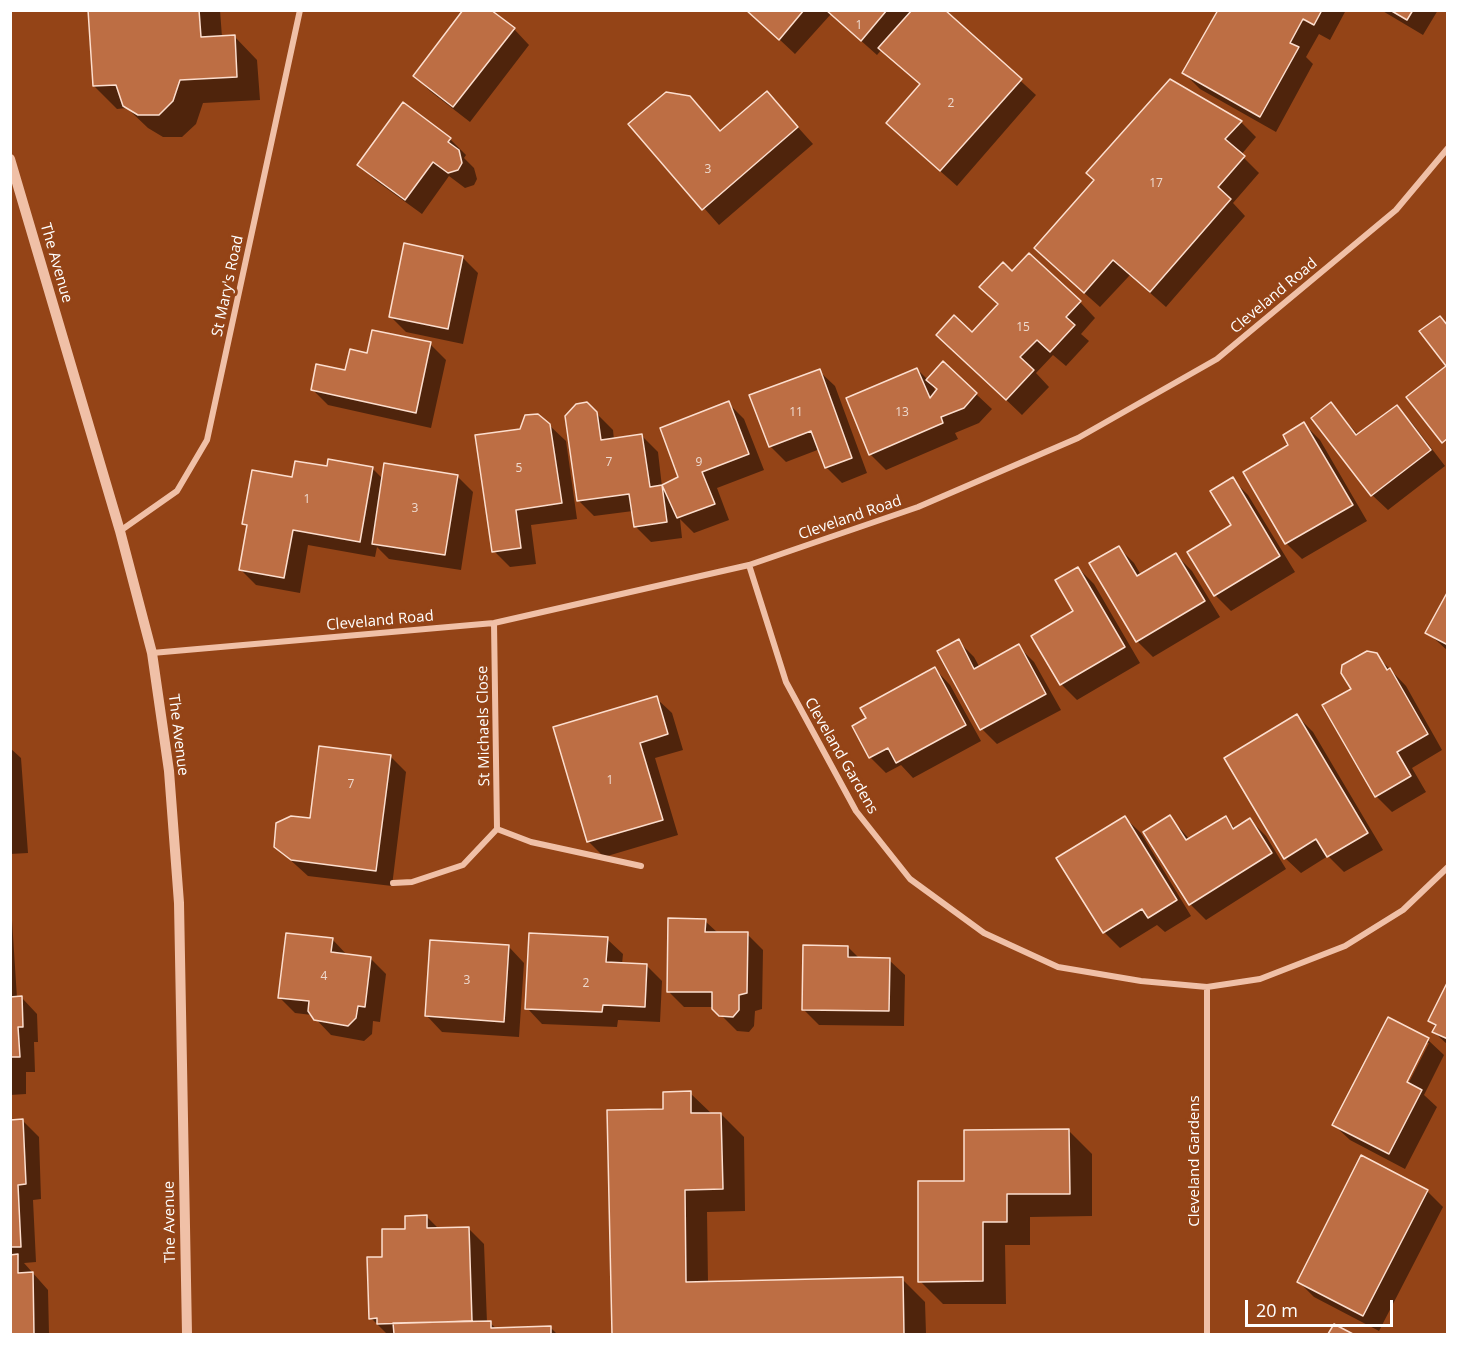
<!DOCTYPE html>
<html>
<head>
<meta charset="utf-8">
<style>
	body { margin:0 }
	#map { position:relative; width:1458px; height:1345px; overflow:hidden; background:#944417; font-family:"Open Sans",sans-serif }
	canvas { display:block }
	.frame { position:absolute; inset:0; border:12px solid #fff; pointer-events:none }
	.scale { position:absolute; left:1245px; top:1300px; width:148px; height:27px; box-sizing:border-box; border:3px solid #fff; border-top:0; padding-left:8px; font-size:18px; line-height:21px; white-space:nowrap; color:#fff; -webkit-text-stroke:4px #944417; paint-order:stroke }
</style>
</head>
<body>
<div id="map">
<canvas width="1458" height="1345"></canvas>
<div class="frame"></div>
<div class="scale">20 m</div>
</div>
<script>
const c = document.querySelector('canvas').getContext('2d');
c.lineJoin = 'round';
function paint(path, color) {
  c.fillStyle = color;
  c.fill(path, 'evenodd');
}
function stroke(path, color, width, dash) {
  c.strokeStyle = color;
  c.lineWidth = width;
  c.lineCap = dash ? 'butt' : 'round';
  c.setLineDash(dash || []);
  c.stroke(path);
}
function drawText(font, color, halo, rows, align = 'center') {
  c.font = font + ' "Open Sans",sans-serif';
  c.lineWidth = 6;
  c.setLineDash([]);
  c.textBaseline = 'middle';
  c.strokeStyle = halo;
  c.fillStyle = color;
  for (const [text, x, y, turn = 0] of rows) {
    c.save();
    c.translate(x, y);
    c.rotate((+turn || 0) * Math.PI / 180);
    c.textAlign = isNaN(turn) ? turn : align;
    if (halo) c.strokeText(text, 0, 0);
    c.fillText(text, 0, 0);
    c.restore();
  }
}
paint(new Path2D(`
	M90 10H220L222 37 234 36 257 60 260 100 203 103 196 124 182 137H163L148 128 127 108 117 109 94 86Z
	M748 10H943L1036 95 957 186 904 139 921 85 882 49 877 55 831 14 795 54Z
	M1220 10H1346L1330 40 1319 34 1306 57 1313 64 1276 132 1200 89 1184 73Z
	M1381 10H1438L1423 35Z
	M514 29 529 45 470 122 430 91 415 76Z
	M767 93 813 144 719 225 630 124 690 97 721 131Z
	M1241 122 1256 137 1241 155 1259 173 1233 203 1245 216 1166 307 1130 275 1100 307 1052 264 1095 181Z
	M450 139 466 155 464 158 474 168 477 179 474 185 465 188 449 176 422 214 375 180 359 164Z
	M462 257 478 273 463 344 406 332 390 316Z
	M1080 302 1095 318 1081 334 1089 341 1066 366 1053 355 1036 373 1049 387 1022 415 954 350 972 334 999 305Z
	M430 344 446 360 431 428 328 405 312 389 346 372 368 354Z
	M917 369 928 380 976 394 992 409 979 423 955 433 958 439 886 470 870 454ZM932 383 939 390 936 393Z
	M819 371 835 386 867 473 842 483 826 467 820 449 786 462 770 446Z
	M586 403 613 430 614 440 642 436 658 452 662 487 680 478 728 403 744 419 764 470 717 488 729 520 694 533 680 519 682 538 651 542 635 526 633 511 594 516 578 500Z
	M1331 404 1359 436 1397 407 1412 423 1445 466 1388 510 1372 495Z
	M1304 424 1320 440 1367 521 1302 559 1286 543Z
	M549 425 566 441 577 519 531 525 536 564 510 567 494 551Z
	M328 467 372 468 383 479 457 476 473 492 461 570 389 559 377 547 375 557 308 545 300 593 256 585 240 569 248 528 243 523 293 479Z
	M1232 479 1248 495 1295 572 1231 611 1215 595 1233 526Z
	M1118 547 1134 563 1141 575 1176 555 1192 571 1220 617 1153 657 1138 642 1091 564Z
	M1078 568 1094 584 1140 663 1077 700 1061 684 1075 611Z
	M1448 594V651L1427 632Z
	M958 641 974 657 980 668 1018 646 1034 662 1061 710 997 744 982 729Z
	M1376 655 1406 686 1442 750 1412 768 1426 792 1392 812 1376 796 1353 689Z
	M935 669 950 685 981 741 913 778 901 765 886 773 871 758 854 727Z
	M656 698 672 713 683 750 655 758 678 835 604 857 588 841Z
	M1297 716 1313 732 1383 850 1344 872 1328 856 1301 873 1285 858Z
	M10 748 21 758 28 853 10 854Z
	M390 756 406 772 392 886 308 876 276 847Z
	M1170 817 1190 840 1225 818 1236 829 1250 820 1266 836 1286 869 1206 920 1190 904Z
	M1125 818 1141 833 1191 916 1165 932 1157 925 1120 948 1104 932Z
	M10 889 17 998H22L37 1014 38 1042H34L35 1072H26V1094L10 1095Z
	M705 921 718 933 747 934 763 950 762 1009 755 1011 754 1026 749 1032 737 1031 713 1007H684L668 991Z
	M607 939 623 954 622 964 646 965 662 981 660 1022 618 1020 617 1027 542 1024 527 1008Z
	M333 940 348 956 370 958 386 974 380 1022 373 1021 372 1034 364 1041 331 1035 312 1015 295 1013 279 997Z
	M509 947 524 963 519 1037 442 1032 427 1016Z
	M848 947 860 959 889 960 905 975 904 1026 819 1025 803 1009Z
	M1448 985V1045L1434 1032 1436 1027 1430 1021Z
	M1389 1019 1428 1040 1444 1055 1424 1095 1437 1107 1405 1169 1350 1140 1334 1125ZM1425 1043H1429L1405 1090 1402 1088Z
	M690 1093 712 1114H721L744 1137 745 1211 707 1212 708 1283 902 1279 925 1302 926 1334H607H614L609 1111 664 1110Z
	M10 1121H23L39 1137 41 1199 33 1200 36 1262 24 1263 48 1290 49 1334H10Z
	M1069 1131 1092 1154V1216L1030 1217V1245H1005L1006 1304H943L920 1281 965 1182Z
	M1362 1157 1427 1191 1443 1207 1379 1331 1314 1297 1299 1282Z
	M427 1217 439 1229 468 1228 484 1244 487 1323H490L497 1329 551 1328 557 1334H387L371 1318 384 1258 406 1230Z`), '#0007');
const building = new Path2D(`
	M88 10H199L201 37 235 35 237 77 180 80 173 101 159 115H138L123 106 116 85 93 86Z
	M463 10H491L515 28 453 107 413 76Z
	M746 10H804L779 40Z
	M826 10H887L861 41Z
	M912 10H945L1022 79 940 171 886 123 920 84 878 48Z
	M1218 10H1322L1314 25 1303 19 1290 43 1299 47 1260 117 1182 73Z
	M1390 10H1413L1407 20Z
	M1170 79 1242 121 1225 139 1245 156 1218 187 1231 199 1150 292 1113 260 1084 293 1034 248 1094 180 1086 173Z
	M767 91 798 127 702 210 628 124 666 92 690 96 720 131Z
	M403 102 451 138 448 142 459 150 462 163 458 170 448 173 433 162 405 200 357 165Z
	M404 243 463 256 448 329 389 317Z
	M1029 253 1081 301 1066 317 1075 325 1050 352 1037 340 1020 357 1034 370 1006 400 936 335 954 315 972 332 998 304 979 287 1003 262 1012 271Z
	M1440 316 1448 326V438L1442 443 1406 397 1446 366 1419 331Z
	M372 330 431 342 416 413 311 390 316 364 345 370 350 349 367 353Z
	M943 361 977 393 964 408 941 417 943 423 869 455 846 398 917 368 930 398 937 389 926 380Z
	M820 369 852 458 825 468 811 431 769 447 749 395Z
	M729 401 749 454 702 472 715 504 677 518 662 485 678 477 660 428Z
	M587 402 597 412 601 440 642 434 650 487 662 485 667 522 634 527 629 494 577 501 565 416 576 404Z
	M1331 402 1356 435 1397 405 1431 450 1371 496 1311 418Z
	M538 414 550 424 562 503 516 510 521 548 492 552 475 435 520 429 525 415Z
	M1304 422 1353 505 1285 544 1243 472 1288 445 1283 435Z
	M328 459 373 467 360 542 293 530 284 578 239 570 247 525 242 524 252 470 292 477 295 461 327 466Z
	M384 463 458 475 445 555 372 544Z
	M1233 477 1280 556 1214 596 1187 552 1231 525 1210 491Z
	M1119 546 1137 576 1176 553 1205 601 1136 642 1089 563Z
	M1078 567 1125 647 1060 685 1031 636 1073 611 1055 580Z
	M1448 591V645L1425 633Z
	M959 639 974 669 1019 644 1046 694 980 730 937 651Z
	M1367 651 1377 653 1387 670 1390 668 1428 734 1397 752 1411 776 1375 797 1322 705 1351 689 1341 673 1342 665Z
	M935 667 966 725 896 763 888 748 869 758 852 726 866 718 860 708Z
	M657 696 668 734 640 743 663 820 587 842 553 727Z
	M1297 714 1368 833 1327 857 1316 839 1284 859 1224 758Z
	M319 746 391 755 376 871 291 860 274 847 276 823 291 816 310 818Z
	M1170 815 1186 840 1226 816 1233 829 1250 818 1272 853 1189 905 1143 832Z
	M1125 816 1177 900 1148 918 1142 909 1103 933 1056 858Z
	M668 918 706 919 705 932H748L747 993 739 995V1010L733 1017 719 1016 712 1009V992H667Z
	M286 933 333 938 331 952 371 957 365 1007 358 1006 356 1018 348 1026 314 1020 308 1011 309 1001 278 998Z
	M529 933 608 937 606 962 647 964 645 1007 603 1005 602 1012 525 1009Z
	M430 940 509 945 504 1022 425 1016Z
	M803 945 848 946V957L890 958 889 1011 802 1010Z
	M1447 983H1448V1039L1432 1032 1436 1025 1428 1021Z
	M22 996 23 1027H18L20 1057H11L10 1079V997Z
	M1388 1017 1429 1038 1407 1082 1422 1090 1389 1154 1332 1125Z
	M691 1091V1113H721L723 1189 685 1190 686 1282 903 1277 904 1334H612L607 1110 663 1109V1092Z
	M23 1119 26 1184 18 1185 21 1247H10V1120Z
	M1069 1129 1070 1194H1007V1222H983V1281L918 1282V1181H964V1130Z
	M1361 1155 1428 1190 1363 1316 1297 1282Z
	M427 1215V1228L469 1227 472 1321 377 1324V1318L369 1319 367 1257H382V1229H405V1216Z
	M18 1254V1273L33 1272 34 1334H10V1255Z
	M491 1321V1328L551 1326V1334H394L393 1323Z
	M1334 1324 1353 1334H1328Z`);
paint(building, '#bd6e44');
stroke(building, '#fcdece', 1.5);
stroke(new Path2D(`
	M120 531 177 491 207 440 300 10
	M749 565 786 682 856 811 910 879 984 933 1058 967 1141 981 1207 987 1260 979 1345 946 1403 910 1448 867
	M494 623 497 829 531 842 641 866
	M152 653 494 623 749 565 918 507 1078 438 1217 359 1396 210 1448 148
	M393 883 412 882 463 865 497 829
	M1207 1334V987`), '#f0c0a7', 6);
stroke(new Path2D(`
	M10 159 120 531 152 653 169 771 179 903 187 1334`), '#f0c0a7', 10);
drawText('12px', '#eedbd0', null, [
	["1",859,26],
	["2",951,104],
	["3",708,170],
	["17",1156,184],
	["15",1023,328],
	["11",796,413],
	["13",902,413],
	["7",609,463],
	["9",699,463],
	["5",519,469],
	["1",307,500],
	["3",415,509],
	["1",610,781],
	["7",351,785],
	["4",324,977],
	["3",467,981],
	["2",586,984]
]);
drawText('15px', '#fff', '#944417', [
	["The Avenue",56,263,74],
	["St Mary's Road",228,286,-78],
	["Cleveland Road",1274,296,-40],
	["Cleveland Road",850,518,-19],
	["Cleveland Road",380,621,-5],
	["St Michaels Close",484,726,-91],
	["The Avenue",178,735,83],
	["Cleveland Gardens",841,756,60],
	["Cleveland Gardens",1195,1161,-90],
	["The Avenue",170,1222,-91]
]);
</script>
</body>
</html>
